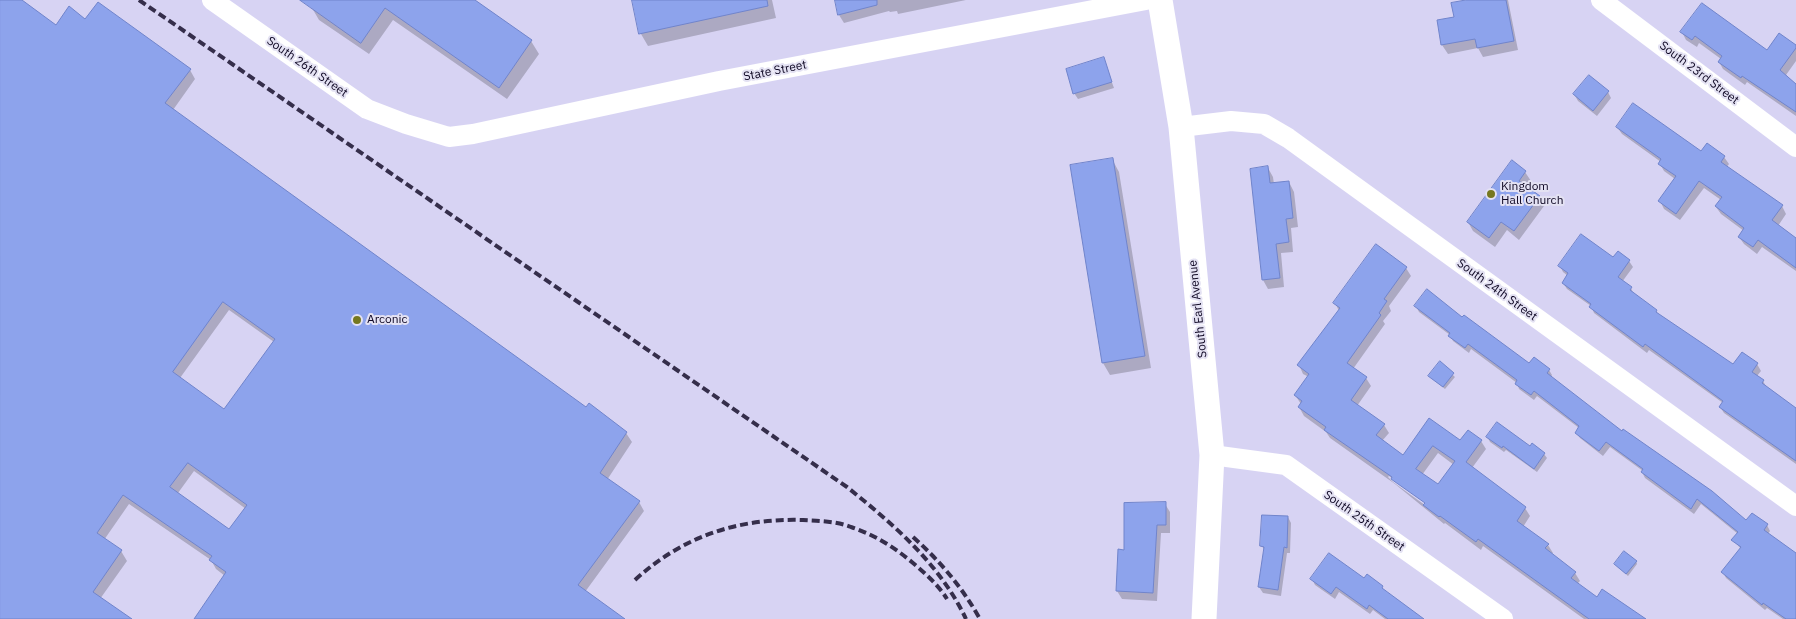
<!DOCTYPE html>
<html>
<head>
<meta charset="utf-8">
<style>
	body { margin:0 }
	canvas { display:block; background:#d7d3f3 }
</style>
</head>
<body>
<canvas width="1796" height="619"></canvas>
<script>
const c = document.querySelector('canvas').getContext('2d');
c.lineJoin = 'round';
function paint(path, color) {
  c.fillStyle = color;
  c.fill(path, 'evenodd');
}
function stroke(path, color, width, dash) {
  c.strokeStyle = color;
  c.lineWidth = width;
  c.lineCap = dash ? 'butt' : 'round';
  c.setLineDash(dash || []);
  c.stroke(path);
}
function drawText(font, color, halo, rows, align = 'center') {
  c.font = font + ' "IBM Plex Sans",sans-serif';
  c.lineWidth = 4;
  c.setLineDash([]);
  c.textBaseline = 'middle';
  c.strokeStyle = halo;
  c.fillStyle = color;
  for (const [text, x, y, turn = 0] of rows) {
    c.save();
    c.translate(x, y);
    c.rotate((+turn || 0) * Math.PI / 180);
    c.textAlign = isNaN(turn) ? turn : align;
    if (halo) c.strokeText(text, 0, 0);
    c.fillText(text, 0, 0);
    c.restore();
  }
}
paint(new Path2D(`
	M0 0H20L56 26 85 20 190 70 195 79 173 110 586 409 626 433 632 442 607 480 639 502 644 511 585 592 623 619H195L225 576 216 569 211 560 129 504 104 540 121 551 127 561 100 599 130 619H0ZM229 310 274 342 224 410 180 378ZM194 471 246 509 230 531 178 493Z
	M317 0H472L531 41 539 54 507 99 393 20 369 54 319 20 312 8Z
	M633 0H772L776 18 648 46 641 34Z
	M836 0H966L898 14 897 11 890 12 889 11 844 23 839 15Z
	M1466 0H1508L1518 50 1483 57 1478 48 1448 54 1442 45 1438 21 1456 18Z
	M1682 32 1767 52 1796 47V61L1786 75 1796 85V116L1747 82 1745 85 1723 69 1719 62 1721 59 1699 43 1697 47 1686 40Z
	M1103 58 1114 88 1078 99 1074 93Z
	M1608 92 1611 98 1597 116 1578 101 1574 94Z
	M1617 127 1701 153 1724 157 1729 164 1726 168 1782 206 1786 214 1778 226 1796 239V271L1762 247 1757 254 1744 244 1739 237 1744 231 1721 214 1716 207 1721 200 1704 188 1680 220 1664 209 1660 201 1675 179 1664 171 1660 164 1661 162 1622 134Z
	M1112 159 1119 172 1151 368 1110 375 1103 363 1071 166Z
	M1268 168 1273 177 1274 184 1289 182 1294 192 1298 227 1291 228 1293 252 1281 253 1284 287 1268 289 1263 280Z
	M1525 172 1531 181 1526 187 1539 197 1544 206 1519 240 1507 230 1495 247 1473 231 1468 222Z
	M1614 259 1629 261 1633 267 1622 282 1631 288 1634 295 1656 311 1659 315 1733 366 1757 364 1761 371 1757 376 1763 381 1767 388 1796 409V464L1724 413 1720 407 1723 403 1649 350 1647 353 1594 313 1591 306 1567 289 1563 283 1568 276 1563 272 1560 266Z
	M1406 268 1411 276 1389 306 1391 311 1383 321 1385 324 1353 369 1366 378 1371 386 1357 406 1384 425 1389 433 1382 441 1403 456 1430 420 1460 442 1468 431 1481 441 1486 449 1472 468 1525 508 1530 516 1523 527 1548 545 1553 553 1551 555 1575 573 1580 581 1577 584 1597 599 1644 619H1584L1483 546 1481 550 1445 523 1444 524 1395 484 1330 438 1326 432 1304 416 1299 407 1301 404 1295 395 1309 377 1303 374 1299 365 1339 311 1335 303ZM1438 453 1454 465 1438 486 1422 475ZM1389 476 1430 506 1429 508 1393 482 1388 477Z
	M1416 306 1463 318 1529 365 1549 370 1552 375 1551 377 1622 432 1747 522 1767 525 1770 531 1768 534 1796 554V619H1783L1767 608 1765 610 1726 578 1723 572 1741 549 1733 540 1738 534 1701 504 1694 514 1645 478 1642 472 1643 471 1610 447 1603 456 1580 438 1576 433 1579 428 1537 396 1534 400 1519 389 1517 383 1471 349 1469 353 1453 341 1450 335 1419 312Z
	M1440 363 1455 377 1445 389 1431 378Z
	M1488 438 1531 448 1544 454 1547 458 1537 472 1506 450 1504 452 1490 442Z
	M1165 504 1170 512V533H1161L1157 601 1122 599 1117 591 1125 551Z
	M1288 517 1291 523 1290 553H1287L1281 596 1263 593 1259 587 1265 551 1262 546Z
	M1636 561 1637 564 1628 576 1615 564Z
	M1312 579 1364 580 1382 587 1385 592 1423 619H1385L1373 610 1370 614 1339 592 1335 599 1315 585Z`), '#0003');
const building = new Path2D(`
	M0 0H22L56 25 69 6 85 19 98 2 191 69 165 103 586 407 589 403 627 432 600 473 640 501 578 585 625 619H194L226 572 209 560 212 556 123 495 97 533 122 550 93 592 132 619H0ZM223 302 275 339 224 409 173 372ZM188 463 247 505 229 529 170 487Z
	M300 0H475L532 40 499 88 385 8 361 43Z
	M632 0H767L768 6 639 34Z
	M835 0H877V5L838 15Z
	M1466 0H1506L1514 41 1477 48 1475 39 1441 45 1437 20 1454 17 1451 3Z
	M1702 3 1767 50 1779 33 1796 45V48L1780 70 1796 84V112L1742 76 1741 78 1718 62 1722 56 1695 36 1692 40 1680 32Z
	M1104 57 1112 82 1073 94 1066 69Z
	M1589 75 1609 91 1593 111 1573 94Z
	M1633 103 1701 151 1707 143 1725 156 1721 162 1783 205 1772 220 1796 238V268L1758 240 1753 247 1738 237 1744 228 1715 206 1722 197 1699 181 1676 214 1658 201 1676 176 1658 164 1661 159 1616 127Z
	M1113 158 1145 356 1102 363 1070 165Z
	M1512 160 1526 171 1519 181 1540 196 1514 231 1501 222 1489 238 1467 222Z
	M1268 166 1270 183 1289 181 1293 218 1286 219 1289 242 1276 244 1280 278 1262 280 1250 169Z
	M1581 234 1613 257 1618 251 1630 260 1618 277 1632 287 1630 290 1657 310 1656 312 1733 364 1742 352 1758 363 1752 372 1764 380 1762 383 1796 408V461L1719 407 1723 401 1645 344 1643 347 1589 307 1591 304 1562 283 1568 273 1558 266Z
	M1376 244 1407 267 1384 299 1387 301 1379 313 1381 315 1347 363 1367 377 1351 400 1385 424 1376 435 1403 455 1429 418 1460 440 1468 430 1482 440 1466 462 1526 507 1517 521 1549 544 1545 548 1576 572 1571 578 1597 597 1602 589 1646 619H1589L1478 539 1476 542 1440 516 1439 517 1423 505 1425 503 1391 479 1392 477 1324 430 1326 427 1298 407 1302 401 1294 395 1309 374 1297 365 1340 308 1333 303ZM1433 446 1455 461 1438 484 1416 469Z
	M1427 289 1462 317 1464 315 1529 363 1534 357 1550 369 1547 373 1622 431 1623 429 1712 491 1746 520 1752 513 1768 524 1764 530 1796 553V619H1786L1763 603 1762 605 1721 572 1741 547 1731 540 1738 532 1697 499 1691 509 1641 472 1643 469 1606 442 1599 451 1575 433 1579 426 1534 391 1531 395 1515 384 1517 380 1468 344 1465 348 1448 336 1450 333 1414 306Z
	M1440 361 1454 373 1443 387 1428 376Z
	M1497 422 1530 446 1532 443 1545 453 1534 469 1503 446 1502 448 1486 437Z
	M1166 502V525H1157L1153 593 1116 591 1118 549 1124 550V503Z
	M1262 515 1288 516 1287 548 1284 547 1278 590 1258 587 1264 547 1260 546Z
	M1624 551 1637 561 1626 574 1614 564Z
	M1329 553 1364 578 1367 574 1383 586 1382 588 1424 619H1388L1369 605 1367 609 1336 587 1331 594 1310 579Z`);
paint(building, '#8da3ec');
stroke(building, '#7084cb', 1);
stroke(new Path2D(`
	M212 0 367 109 406 124 449 137 473 134 719 81 1146 0
	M1601 0 1796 147
	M1181 127 1231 121 1264 124 1288 138 1796 506
	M1212 455 1286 465 1503 619`), '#fff', 20);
stroke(new Path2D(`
	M1160 0 1181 127 1212 455 1204 619`), '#fff', 25);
stroke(new Path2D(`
	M139 0 847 487C893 524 940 564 966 619
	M913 537C940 561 962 587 980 619
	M635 580C683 536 738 518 803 520 819 521 836 521 851 527 875 535 894 547 913 563 926 574 939 586 947 599`), '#352e4b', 4, [8, 4]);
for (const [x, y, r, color] of [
	[1491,194,5,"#767820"],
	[357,320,5,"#767820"]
]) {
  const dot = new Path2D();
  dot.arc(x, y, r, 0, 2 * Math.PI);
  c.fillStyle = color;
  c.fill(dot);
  stroke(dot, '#e4e2f3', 2);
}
drawText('12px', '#0e0723', '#e4e2f3', [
	["South 26th Street",307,67,35],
	["State Street",775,71,-11],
	["South 23rd Street",1699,73,37],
	["South 24th Street",1497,290,36],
	["South Earl Avenue",1198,309,-96],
	["South 25th Street",1364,521,35]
]);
drawText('12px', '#0e0723', '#e4e2f3', [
	["Kingdom",1501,187],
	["Hall Church",1501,201],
	["Arconic",367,320]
], 'left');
</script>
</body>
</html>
